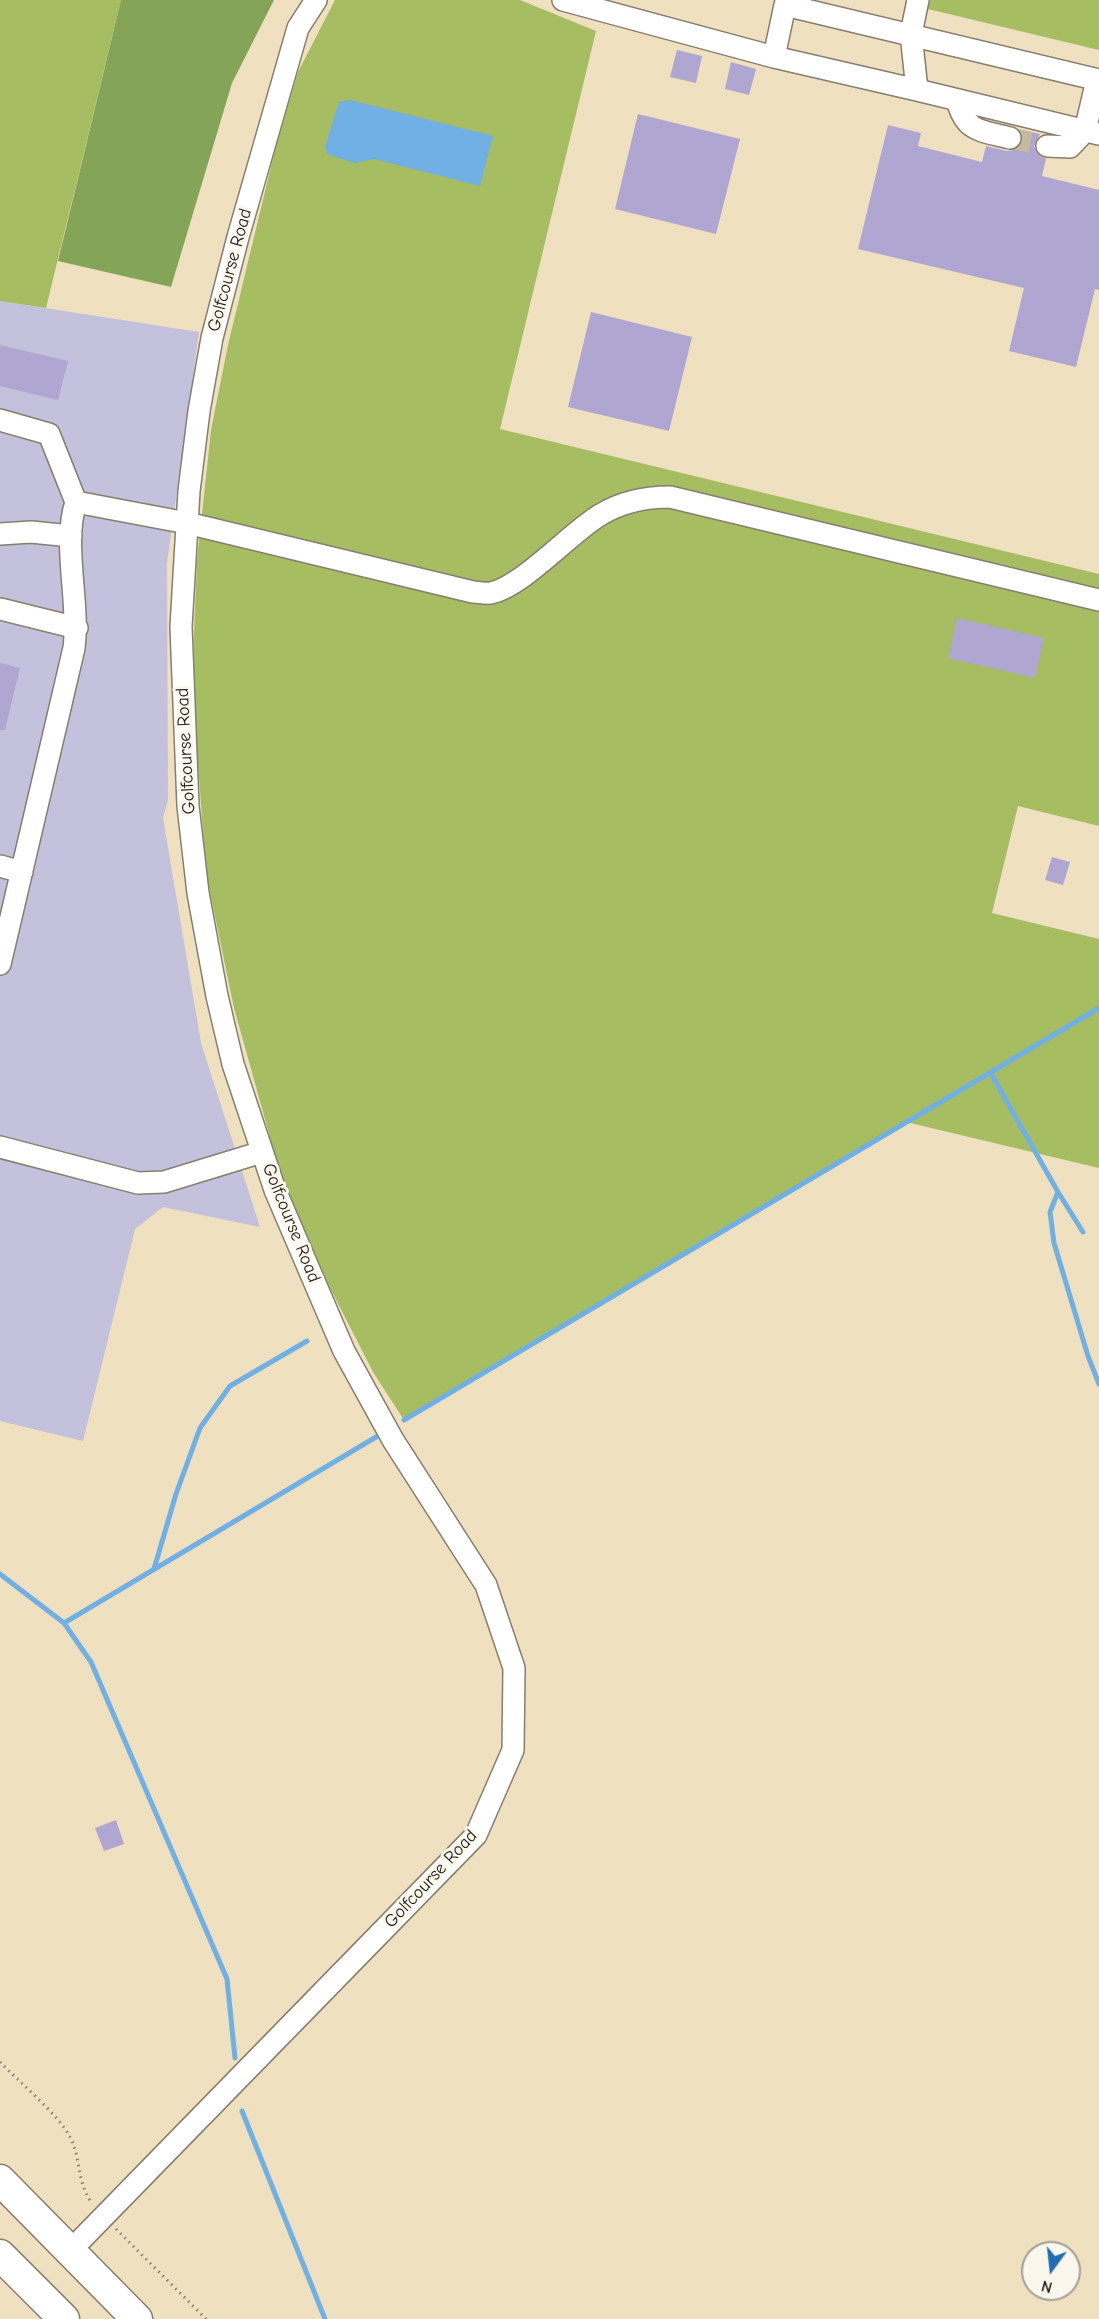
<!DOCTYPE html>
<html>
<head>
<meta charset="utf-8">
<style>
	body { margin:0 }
	#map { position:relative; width:1099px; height:2319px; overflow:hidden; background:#efe0c0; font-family:"Comic Neue",sans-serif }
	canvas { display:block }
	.north { position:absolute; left:1021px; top:2241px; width:60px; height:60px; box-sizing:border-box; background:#fbf7ec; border:2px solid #a29f99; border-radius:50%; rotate:195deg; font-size:16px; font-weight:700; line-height:24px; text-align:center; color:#1c1c1c }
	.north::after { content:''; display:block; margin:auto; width:21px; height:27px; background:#1f6fb2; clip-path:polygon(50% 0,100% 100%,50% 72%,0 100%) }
</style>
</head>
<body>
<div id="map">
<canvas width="1099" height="2319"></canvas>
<div class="north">N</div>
</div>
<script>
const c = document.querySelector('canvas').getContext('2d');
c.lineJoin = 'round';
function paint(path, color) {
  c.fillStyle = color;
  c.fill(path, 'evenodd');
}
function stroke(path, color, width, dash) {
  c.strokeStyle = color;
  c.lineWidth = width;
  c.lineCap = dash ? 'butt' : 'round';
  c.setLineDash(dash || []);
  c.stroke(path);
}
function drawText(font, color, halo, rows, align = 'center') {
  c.font = font + ' "Comic Neue",sans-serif';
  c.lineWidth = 6;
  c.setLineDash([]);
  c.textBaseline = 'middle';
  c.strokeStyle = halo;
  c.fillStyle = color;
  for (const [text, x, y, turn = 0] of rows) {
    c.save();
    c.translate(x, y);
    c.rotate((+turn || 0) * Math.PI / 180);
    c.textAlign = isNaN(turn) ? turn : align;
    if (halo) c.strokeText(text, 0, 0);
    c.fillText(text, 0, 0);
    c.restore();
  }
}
paint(new Path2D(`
	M0 301 199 332 167 563 168 800 163 818 201 1043 260 1227 163 1207 135 1229 83 1441 0 1421Z`), '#c3c1db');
paint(new Path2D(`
	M0 0H121L46 308 0 301Z
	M335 0H520L596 31 500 429 1099 574V826L1018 806 992 913 1099 939V1168L906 1122 404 1420 373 1372 329 1286 280 1173 234 1008 206 873 192 681 197 560 211 430 228 345 275 150 298 72Z
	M930 0H1099V50L928 9Z`), '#a6bd62');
paint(new Path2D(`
	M121 0H274L232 83 171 287 58 261Z`), '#84a458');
paint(new Path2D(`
	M350 100 493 136 480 186 374 159 354 163 327 154 325 147 339 102Z`), '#71b0e4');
stroke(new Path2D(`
	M990 1072 1058 1192 1050 1212 1054 1243 1088 1356 1099 1384
	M1058 1192 1083 1232
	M404 1420 1099 1008
	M154 1569 176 1494 200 1428 230 1386 307 1341
	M0 1574 64 1623 91 1662 227 1979 235 2058
	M64 1623 376 1437
	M242 2111 325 2319`), '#71b0e4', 5);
paint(new Path2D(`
	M677 50 702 56 696 83 670 77Z
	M731 62 756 69 749 95 725 89Z
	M638 114 740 139 716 234 615 209Z
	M888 125 921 133 918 146 982 162 986 146 1007 151 1013 150 1019 147 1022 142 1021 132 1023 130 1040 134 1034 146 1040 156 1046 159 1042 176 1099 190V290L1095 289 1076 367 1009 351 1024 288 858 249Z
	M591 312 692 337 669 431 568 407Z
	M0 345 68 361 58 400 0 386Z
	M957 618 1044 638 1035 678 948 658Z
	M0 663 20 668 5 730H0Z
	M1052 857 1070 862 1063 885 1045 880Z
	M116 1820 124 1844 104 1851 95 1828Z`), '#afa6d1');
stroke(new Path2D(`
	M1010 138 1047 146`), '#c5b99f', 21, [21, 10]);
const minor = new Path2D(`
	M563 0 774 57
	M918 0 911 34 917 90 1099 134
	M917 90 774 57 785 5 1099 80
	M957 100C966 133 980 130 1010 138
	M1047 146 1070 147 1085 131 1097 80
	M0 420 49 434 76 502
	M0 534 31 532 71 536
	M0 609 77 628
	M0 866 22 872
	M0 964 74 648C80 602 62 545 76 502L187 523 473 592C478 592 486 594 491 593 523 586 570 533 600 515 621 502 646 497 670 497L1099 600
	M0 1147 138 1183 164 1182 262 1152
	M70 2251 476 1835 513 1750 514 1668 486 1585 393 1440 344 1351 275 1190 233 1064 217 996 198 893 188 806 181 627 189 491 199 411 212 338 238 237 298 28 316 0`);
const highway = new Path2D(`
	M0 2180 137 2319
	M0 2255 64 2319`);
stroke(minor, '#867e6e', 24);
stroke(highway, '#867e6e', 33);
stroke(new Path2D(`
	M0 2062C18 2081 59 2115 70 2137 81 2157 76 2179 91 2202
	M116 2229 206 2319`), '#867e6e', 3, [1.5, 4.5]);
stroke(minor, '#fff', 21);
stroke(highway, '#fff', 30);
drawText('18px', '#1c1c1c', '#fbf7ec', [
	["Golfcourse Road",230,270,-75],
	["Golfcourse Road",186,751,-93],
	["Golfcourse Road",291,1223,68],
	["Golfcourse Road",431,1879,-47]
]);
</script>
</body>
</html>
